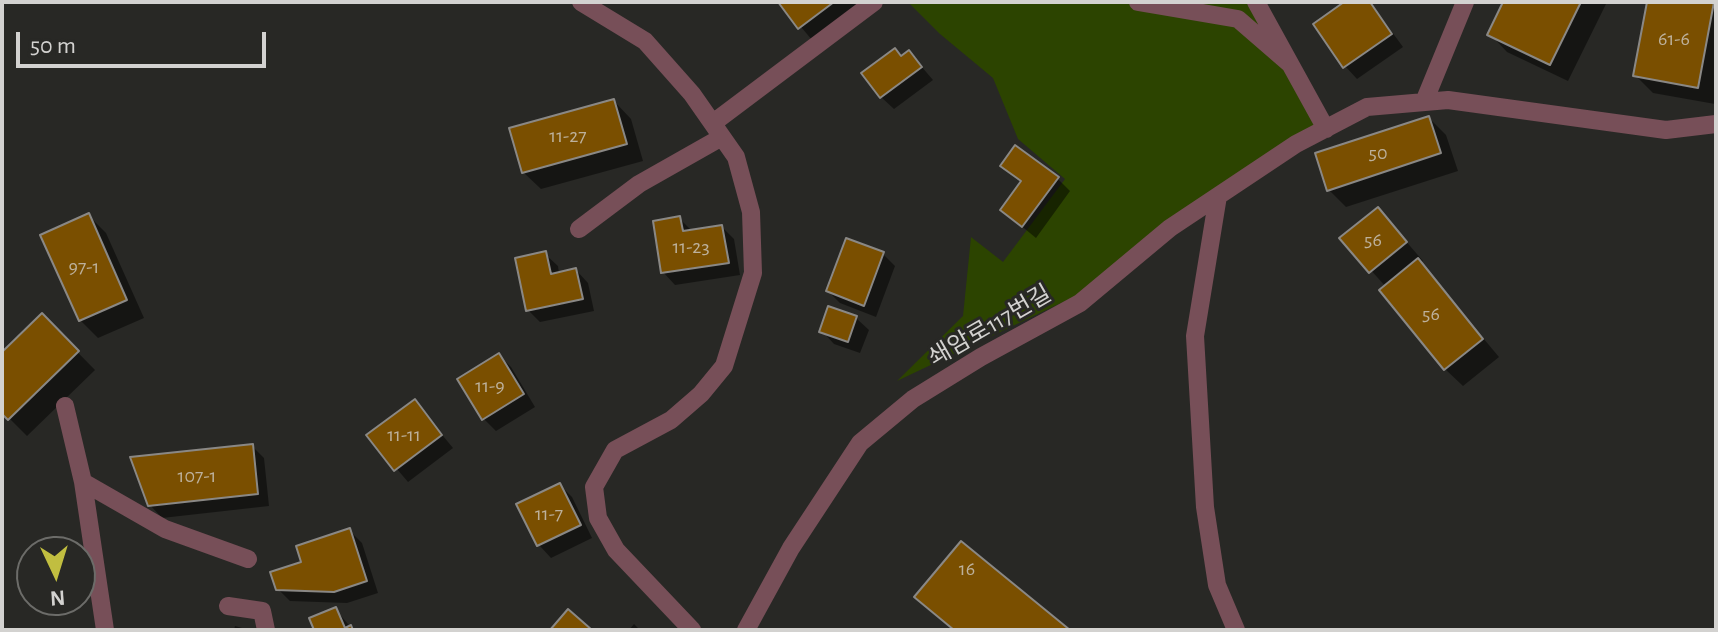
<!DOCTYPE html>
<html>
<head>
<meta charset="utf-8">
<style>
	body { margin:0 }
	#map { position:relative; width:1718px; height:632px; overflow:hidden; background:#282825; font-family:"Alegreya Sans",sans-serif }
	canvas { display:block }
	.frame { position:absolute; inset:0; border:4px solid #d3d2d0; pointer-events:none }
	.north { position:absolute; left:16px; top:536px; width:80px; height:80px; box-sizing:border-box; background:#282825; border:2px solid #6c6c69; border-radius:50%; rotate:176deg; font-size:22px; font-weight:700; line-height:32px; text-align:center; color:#d3d2d0 }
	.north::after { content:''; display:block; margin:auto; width:28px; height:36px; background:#c1be40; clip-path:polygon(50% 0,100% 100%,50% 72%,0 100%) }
	.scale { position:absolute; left:16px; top:32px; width:250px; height:36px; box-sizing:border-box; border:4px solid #d3d2d0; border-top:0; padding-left:10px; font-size:24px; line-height:28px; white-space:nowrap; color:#d3d2d0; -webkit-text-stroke:6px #282825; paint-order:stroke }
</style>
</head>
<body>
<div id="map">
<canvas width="1718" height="632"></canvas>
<div class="frame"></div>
<div class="north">N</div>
<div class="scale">50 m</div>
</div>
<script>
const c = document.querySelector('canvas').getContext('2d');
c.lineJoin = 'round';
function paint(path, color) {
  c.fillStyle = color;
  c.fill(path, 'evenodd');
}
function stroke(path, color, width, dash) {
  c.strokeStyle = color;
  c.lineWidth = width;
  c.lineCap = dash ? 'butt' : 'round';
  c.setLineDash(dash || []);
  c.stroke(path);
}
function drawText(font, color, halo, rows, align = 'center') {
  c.font = font + ' "Alegreya Sans","Noto Sans KR",sans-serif';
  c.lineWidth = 6;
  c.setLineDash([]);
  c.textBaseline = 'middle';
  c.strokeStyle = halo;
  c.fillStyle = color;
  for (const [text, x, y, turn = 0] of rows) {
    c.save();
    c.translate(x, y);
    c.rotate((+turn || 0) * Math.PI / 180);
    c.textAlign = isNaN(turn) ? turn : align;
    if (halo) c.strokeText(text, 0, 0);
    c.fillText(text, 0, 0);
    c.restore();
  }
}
paint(new Path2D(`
	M908 2H1249L1316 126 1080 294 897 381 963 316 971 237 1003 262 1065 179 1018 139 993 78 940 34Z`), '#2c4400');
paint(new Path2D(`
	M780 2H862L812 40Z
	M1348 2H1370L1403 47 1357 79 1345 66Z
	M1505 2H1607L1568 81 1507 52 1490 34Z
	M1649 2H1716L1715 104 1653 93 1635 75Z
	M909 52 933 80 894 109 881 97 902 58Z
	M614 101 631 119 643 161 541 189 523 172Z
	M1429 118 1446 135 1458 171 1346 207 1329 190Z
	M1016 148 1058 179 1070 191 1036 238 1002 210 1022 183 1003 166Z
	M1378 209 1423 261 1420 263 1499 357 1463 386 1445 369 1386 287 1342 238Z
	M88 215 106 233 144 318 98 338 80 320Z
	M680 219 692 231 722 227 734 239 740 275 675 285 663 272Z
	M545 254 558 266 559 274 576 270 588 283 594 311 540 322 528 310Z
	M883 254 895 266 876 317 840 303 828 291Z
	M42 316 95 370 27 436 2 411V355Z
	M856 318 869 330 860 353 834 344 822 331Z
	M499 355 511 367 535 407 496 431 483 418Z
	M415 402 453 448 408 482 369 436Z
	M252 446 264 458 269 506 162 518 150 505Z
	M560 485 572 497 592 538 551 558 539 545 519 505Z
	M350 531 362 543 378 593 347 603 290 601 278 589 303 563Z
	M336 610 353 630H316Z
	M634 624 640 630H629Z
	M235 626 249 630H234Z`), '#0007');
const building = new Path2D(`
	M778 2H834L798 29Z
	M1344 2H1370L1392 34 1343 68 1313 24Z
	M1503 2H1581L1550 65 1487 35Z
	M1647 2H1714L1698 88 1633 76Z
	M895 48 901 56 909 50 922 67 880 98 861 73Z
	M614 99 627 144 522 173 509 128Z
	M1429 116 1441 153 1327 191 1315 153Z
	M1015 145 1059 177 1022 227 1000 210 1021 181 1000 166Z
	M1378 207 1407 242 1369 273 1339 238Z
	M89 213 127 300 79 321 40 235Z
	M680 216 683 231 722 225 729 263 661 273 653 221Z
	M846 238 884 252 864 306 826 291Z
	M546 251 551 274 576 268 583 299 526 311 515 258Z
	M1418 258 1483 339 1444 370 1379 290Z
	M828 306 857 316 848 342 819 332Z
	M42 313 79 351 8 420 2 414V352Z
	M499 353 524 394 482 420 457 379Z
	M415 399 442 435 394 471 366 435Z
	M253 444 258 494 148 506 130 457Z
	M560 483 581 525 537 546 516 504Z
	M350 528 367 581 334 592 276 590 270 572 301 562 296 546Z
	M961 541 1070 630H954L914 597Z
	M336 607 345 628 351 625 353 630H314L309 618Z
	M568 609 592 630H550Z`);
paint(building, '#7a4f00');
stroke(building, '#8a8885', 2);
stroke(new Path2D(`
	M581 2 645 41 692 94 736 157 751 212 753 273 724 366 701 394 671 420 615 450 594 487 598 518 616 550 692 630
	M1138 2 1238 19 1290 64
	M1256 2 1326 129
	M1424 102 1465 2
	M713 123 874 2
	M1218 196 1195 336 1205 507 1217 585 1236 630
	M579 229 639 184 722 137
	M65 406 83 482 105 630
	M83 482 165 529 248 559
	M228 606 262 611 266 630
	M746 630 791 548 860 443 913 399 981 357 1080 303 1170 228 1296 144 1367 107 1448 100 1666 130 1716 124`), '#774f58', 18);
drawText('20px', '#bdb19c', null, [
	["61-6",1674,39],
	["11-27",568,136],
	["50",1378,153],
	["56",1373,240],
	["11-23",691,247],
	["97-1",84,267],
	["56",1431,314],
	["11-9",490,386],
	["11-11",404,435],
	["107-1",197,476],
	["11-7",549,514],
	["16",967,569]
]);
drawText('24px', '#d3d2d0', '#282825', [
	["쇄암로117번길",990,326,-30]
]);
</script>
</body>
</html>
